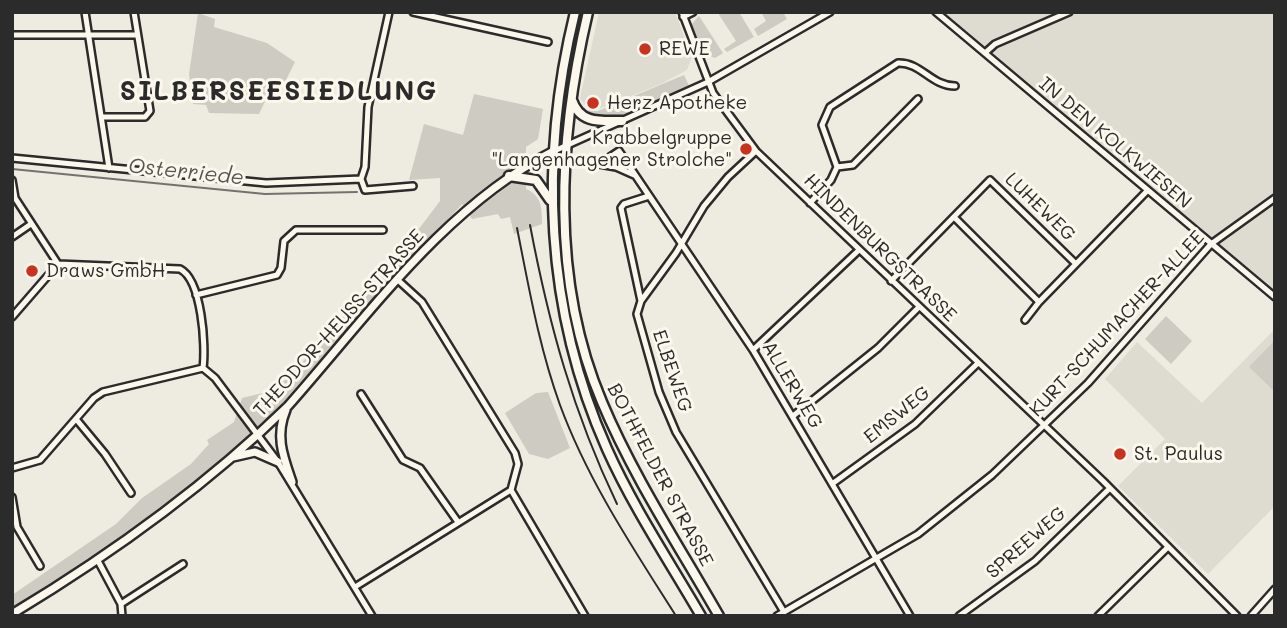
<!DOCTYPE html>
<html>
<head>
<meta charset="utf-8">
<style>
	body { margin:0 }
	#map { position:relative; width:1287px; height:628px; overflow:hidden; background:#eeebe0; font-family:Mali,sans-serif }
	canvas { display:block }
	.frame { position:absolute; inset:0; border:14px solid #2b2b2b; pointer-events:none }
</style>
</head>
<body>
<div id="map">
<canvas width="1287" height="628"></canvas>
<div class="frame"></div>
</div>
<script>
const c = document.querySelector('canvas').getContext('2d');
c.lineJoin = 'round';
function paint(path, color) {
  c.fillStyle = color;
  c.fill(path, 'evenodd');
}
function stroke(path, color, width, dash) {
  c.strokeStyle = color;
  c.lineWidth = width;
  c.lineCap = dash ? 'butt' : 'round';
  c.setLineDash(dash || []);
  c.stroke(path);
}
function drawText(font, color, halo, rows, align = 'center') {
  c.font = font + ' Mali,sans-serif';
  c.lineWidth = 6;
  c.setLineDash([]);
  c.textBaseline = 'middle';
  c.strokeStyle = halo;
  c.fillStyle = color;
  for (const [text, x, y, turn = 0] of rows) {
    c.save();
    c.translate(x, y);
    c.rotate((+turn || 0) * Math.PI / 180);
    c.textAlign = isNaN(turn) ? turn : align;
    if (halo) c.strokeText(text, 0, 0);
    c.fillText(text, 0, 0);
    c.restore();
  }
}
paint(new Path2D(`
	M599 12H675L692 57 687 70 661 84 596 110 587 108 580 98Z
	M936 12H1275V297Z
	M1275 329V506L1208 574 1118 486 1165 439 1105 379 1137 342 1202 403Z`), '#dedbd1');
paint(new Path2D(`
	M739 12 754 37 727 52 724 49 736 41 718 13Z
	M761 12H783L787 19 758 36 754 29 766 21Z
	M198 13 215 19 214 27 267 43 295 62 286 80 269 93 259 114 209 113 206 105 193 104 189 74Z
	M699 16 723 53 715 58 704 54 691 25Z
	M684 75 691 90 656 106 654 103 626 115 627 119 581 115 585 110 598 111Z
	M474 94 543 109 538 139 526 147V189C542 196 542 208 542 224L514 234 510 217 501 219 498 214 472 219 462 204C405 267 351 333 292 394 211 478 111 549 12 611V595L116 524 142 498 191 464 209 444 207 440 234 422 242 398 271 391 289 377 406 246 440 201V178L409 180 424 124 463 135Z
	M1166 316 1192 341 1171 364 1145 339Z
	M1275 340V392L1249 367Z
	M548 392 570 448 548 459 529 454 505 413 536 393Z`), '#cecbc2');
stroke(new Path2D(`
	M12 169 265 194 357 192`), '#74726e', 2);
const minor = new Path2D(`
	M85 12 109 168
	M413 12 548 42
	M682 12 713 93 756 151 1103 481 1237 616
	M936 12 1275 297
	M683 17 693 12
	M12 35H137
	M985 53 995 44 1069 12
	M102 117H145L150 111 134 12
	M756 151 728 177 704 206 676 253 641 301 637 314 659 392 676 432 784 612
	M552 152 708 82 830 12
	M12 158 266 183 361 179
	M577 160 616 167 634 175
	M608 165 610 157 619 151 753 350 910 616
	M837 167 853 165 918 99
	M361 179 365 167 368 107 389 12
	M361 179 365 190 413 186
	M12 180 15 198 58 264
	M810 203 831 180 837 167 822 125 830 107 898 63C921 62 931 86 955 86
	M954 217 1039 302
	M12 237 31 224
	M399 281 422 302 515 453 518 464 511 490
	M891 281 990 180 1076 264
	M196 295 277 275 281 268 284 241 296 230H383
	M641 301 621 208 624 204 649 196
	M12 317 58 264 180 269C202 280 206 346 203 368
	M1025 320 1039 302 1147 191
	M753 350 859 250
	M361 394 403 460 420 468 458 522
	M793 416 878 348 919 307
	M76 419 105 454 131 493
	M12 468 40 460 94 398 103 392 203 368 215 378 278 462 372 616
	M832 484 915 424 977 364
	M511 490 585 616
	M12 497 17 527 40 566
	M97 559 121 604 122 616
	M355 587 511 490
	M121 604 183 564
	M777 616 918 534 992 475 1088 383 1211 244 1275 198
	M959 616 1035 561 1109 489
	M1098 616 1168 547
	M1251 616 1275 589`);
const tertiary = new Path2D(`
	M286 410C275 436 283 456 292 482
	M233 457 255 452 278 462
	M12 614C110 555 206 486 288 406 366 318 446 205 552 152`);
const secondary = new Path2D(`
	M575 12C539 159 545 310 607 449 633 507 669 561 701 616
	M588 12C558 139 550 280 602 402 633 476 679 546 719 616
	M572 100C580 124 600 121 622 121
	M509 176 536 180 550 200`);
stroke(minor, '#2b2b2b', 10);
stroke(tertiary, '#2b2b2b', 12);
stroke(secondary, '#2b2b2b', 13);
stroke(minor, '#fbf7ec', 5);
stroke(tertiary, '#fbf7ec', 7);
stroke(secondary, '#fbf7ec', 8);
stroke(new Path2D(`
	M530 225C549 325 573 412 617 504
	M517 228C529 288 539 347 560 405 588 481 633 548 676 616`), '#2b2b2b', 2);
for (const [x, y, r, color] of [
	[645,49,7,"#c8321e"],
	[593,103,7,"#c8321e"],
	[746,149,7,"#c8321e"],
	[32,271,7,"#c8321e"],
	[1120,454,7,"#c8321e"]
]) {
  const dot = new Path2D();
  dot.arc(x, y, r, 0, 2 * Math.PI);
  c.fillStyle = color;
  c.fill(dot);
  stroke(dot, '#fbf7ec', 2.5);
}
drawText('19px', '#2b2b2b', '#fbf7ec', [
	["REWE",659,49],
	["Herz Apotheke",607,103],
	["Krabbelgruppe",732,138,"right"],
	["\"Langenhagener Strolche\"",732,160,"right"],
	["Draws GmbH",46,271],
	["St. Paulus",1134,454]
], 'left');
drawText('19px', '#2b2b2b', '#fbf7ec', [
	["IN DEN KOLKWIESEN",1115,143,40],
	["LUHEWEG",1040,207,44],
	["HINDENBURGSTRASSE",880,248,44],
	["THEODOR-HEUSS-STRASSE",339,323,-48],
	["KURT-SCHUMACHER-ALLEE",1117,324,-47],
	["ELBEWEG",672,371,71],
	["ALLERWEG",792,385,59],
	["EMSWEG",897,415,-39],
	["BOTHFELDER STRASSE",660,475,62],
	["SPREEWEG",1026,543,-41]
]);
drawText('italic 21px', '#555552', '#fbf7ec', [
	["Osterriede",186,172,6]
]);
c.letterSpacing = '2px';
drawText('bold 26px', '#2b2b2b', '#fbf7ec', [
	["SILBERSEESIEDLUNG",279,92]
]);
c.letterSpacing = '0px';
</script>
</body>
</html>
